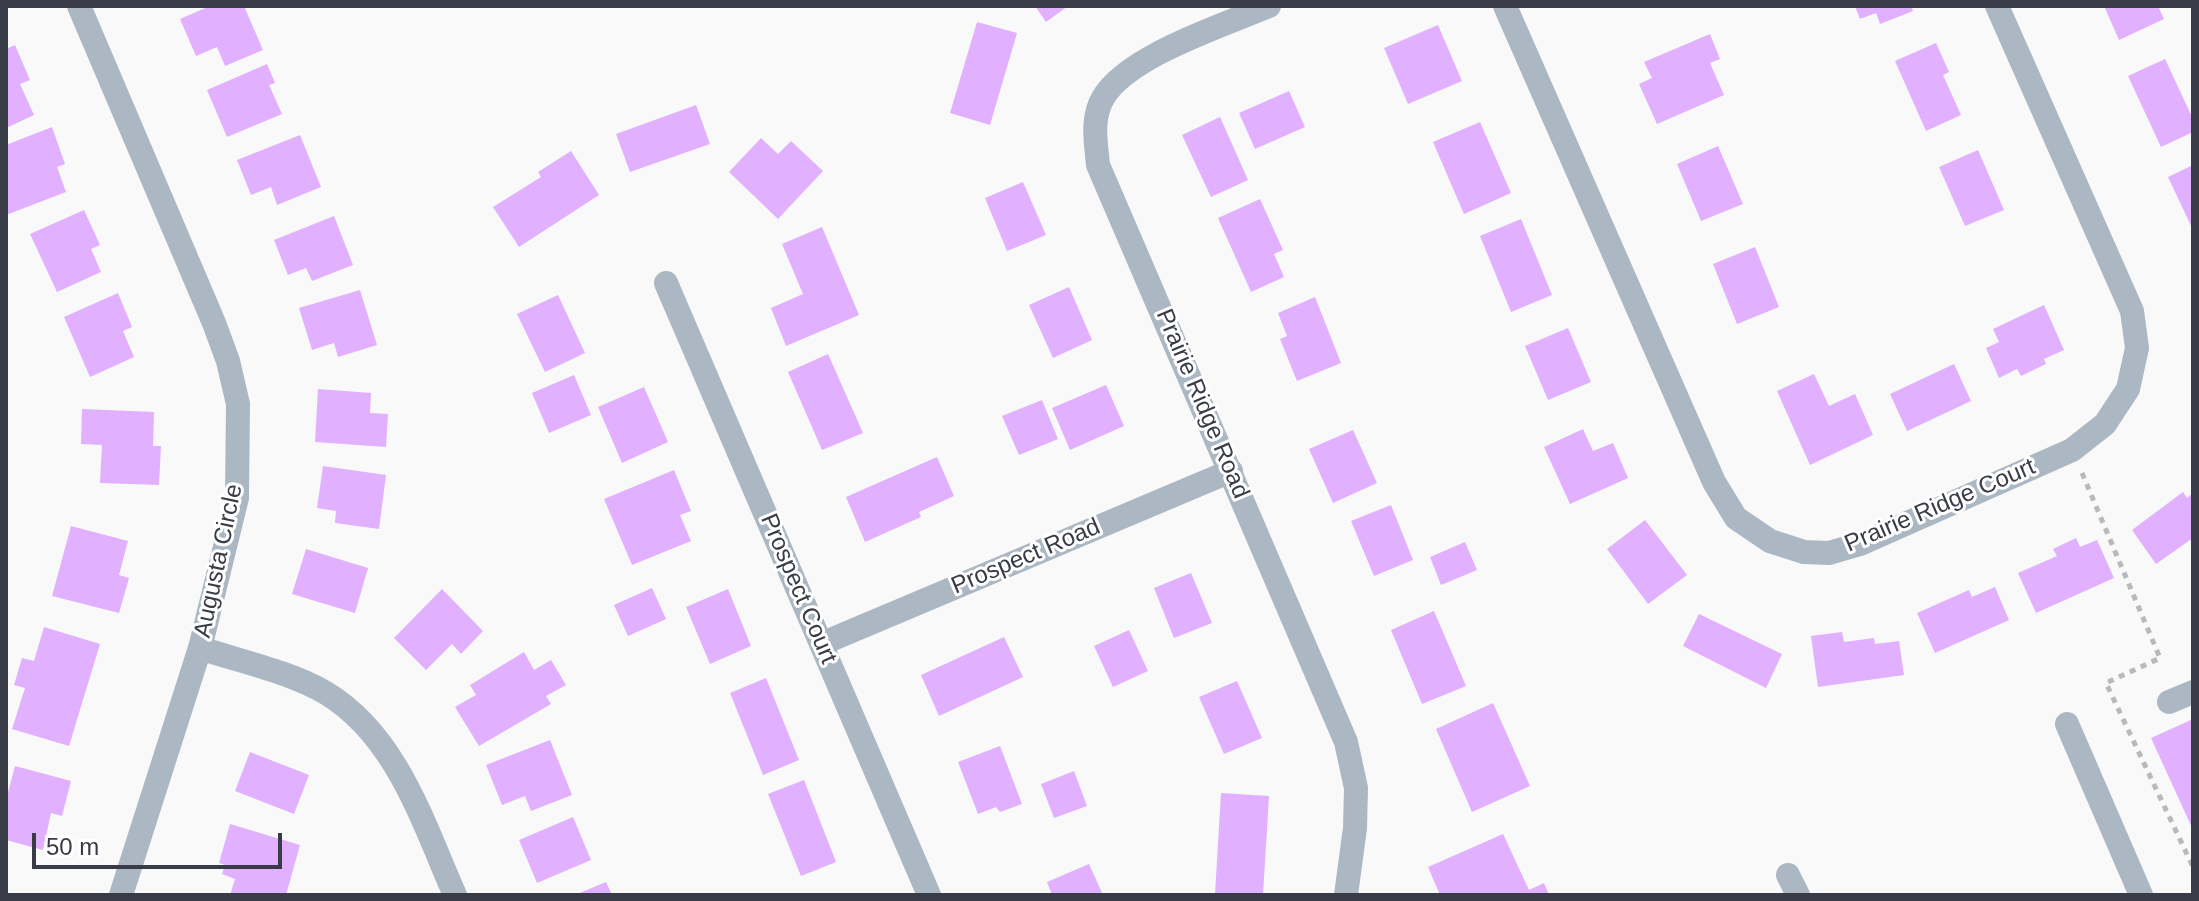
<!DOCTYPE html>
<html>
<head>
<meta charset="utf-8">
<style>
	body { margin:0 }
	#map { position:relative; width:2199px; height:901px; overflow:hidden; background:#f9f9f9; font-family:Arial,sans-serif }
	canvas { display:block }
	.frame { position:absolute; inset:0; border:8px solid #393b47; pointer-events:none }
	.scale { position:absolute; left:32px; top:833px; width:250px; height:36px; box-sizing:border-box; border:4px solid #393b47; border-top:0; padding-left:10px; font-size:24px; line-height:28px; white-space:nowrap; color:#393b47; -webkit-text-stroke:6px #fff; paint-order:stroke }
</style>
</head>
<body>
<div id="map">
<canvas width="2199" height="901"></canvas>
<div class="frame"></div>
<div class="scale">50 m</div>
</div>
<script>
const c = document.querySelector('canvas').getContext('2d');
c.lineJoin = 'round';
function paint(path, color) {
  c.fillStyle = color;
  c.fill(path, 'evenodd');
}
function stroke(path, color, width, dash) {
  c.strokeStyle = color;
  c.lineWidth = width;
  c.lineCap = dash ? 'butt' : 'round';
  c.setLineDash(dash || []);
  c.stroke(path);
}
function drawText(font, color, halo, rows, align = 'center') {
  c.font = font + ' Arial,sans-serif';
  c.lineWidth = 6;
  c.setLineDash([]);
  c.textBaseline = 'middle';
  c.strokeStyle = halo;
  c.fillStyle = color;
  for (const [text, x, y, turn = 0] of rows) {
    c.save();
    c.translate(x, y);
    c.rotate((+turn || 0) * Math.PI / 180);
    c.textAlign = isNaN(turn) ? turn : align;
    if (halo) c.strokeText(text, 0, 0);
    c.fillText(text, 0, 0);
    c.restore();
  }
}
paint(new Path2D(`
	M210 6H244L263 50 225 66 217 47 196 56 180 19Z
	M1035 6H1068L1046 22Z
	M1855 6H1911L1913 11 1880 24 1876 13 1860 19Z
	M2104 6H2158L2164 19 2119 40Z
	M977 22 1017 33 990 125 950 113Z
	M1438 25 1462 81 1408 104 1384 48Z
	M1710 34 1720 59 1710 63 1724 95 1657 124 1639 84 1652 78 1644 62Z
	M1936 43 1949 72 1943 75 1961 115 1926 131 1895 61Z
	M15 45 30 80 20 84 34 115 6 128V49Z
	M2165 59 2193 119V132L2161 147 2128 76Z
	M267 64 275 83 269 85 282 114 227 137 207 90Z
	M1289 91 1305 127 1255 149 1239 113Z
	M696 105 710 144 630 172 616 134Z
	M1220 117 1248 180 1211 197 1182 135Z
	M1480 122 1511 193 1464 214 1433 142Z
	M52 127 65 164 57 167 66 192 6 215V145Z
	M300 135 321 187 277 205 271 187 251 195 237 160Z
	M761 138 778 154 791 141 823 171 778 219 729 172Z
	M1718 146 1743 204 1701 221 1677 164Z
	M1978 150 2004 210 1965 226 1939 167Z
	M571 151 599 195 519 247 493 207 541 177 538 172Z
	M2193 165V230L2168 177Z
	M1023 182 1046 235 1007 251 985 198Z
	M1260 199 1283 250 1274 254 1284 277 1251 292 1218 218Z
	M84 210 100 245 91 249 101 272 57 292 30 234Z
	M334 216 353 265 312 281 306 268 288 275 274 240Z
	M1521 219 1552 295 1511 312 1480 236Z
	M822 227 859 315 786 346 771 308 803 294 782 244Z
	M1755 247 1779 307 1737 324 1713 264Z
	M1069 287 1092 340 1053 358 1029 305Z
	M360 290 377 345 338 357 334 343 312 350 299 308Z
	M118 293 132 327 123 331 134 357 90 377 64 317Z
	M558 295 585 353 545 372 517 314Z
	M1315 297 1341 363 1297 381 1280 339 1287 336 1278 313Z
	M2044 305 2064 350 2044 359 2046 364 2021 376 2017 369 1999 378 1986 348 1999 342 1993 329Z
	M1568 328 1591 382 1548 400 1525 346Z
	M828 354 863 433 822 450 788 372Z
	M1954 364 1971 401 1907 431 1890 394Z
	M1814 374 1829 406 1855 394 1873 435 1810 465 1777 391Z
	M574 375 591 415 549 433 532 393Z
	M1106 385 1124 426 1070 450 1052 408Z
	M644 387 668 442 622 463 598 407Z
	M318 389 371 393 370 413 388 414 386 447 315 442Z
	M1042 400 1058 439 1019 455 1002 416Z
	M82 409 154 412 153 446H161L159 485 100 483 102 445 81 444Z
	M1583 429 1593 451 1613 443 1628 478 1570 504 1544 447Z
	M1353 430 1377 483 1333 503 1309 449Z
	M937 457 954 496 919 512 921 517 865 542 846 497Z
	M323 466 386 475 379 529 335 523 336 511 317 508Z
	M674 470 691 511 680 515 691 541 632 565 604 499Z
	M2183 492 2187 498 2193 493V538L2156 564 2132 530Z
	M1391 505 1413 560 1374 576 1351 521Z
	M1645 520 1687 575 1648 604 1607 549Z
	M71 526 128 541 119 575 129 578 119 613 52 596Z
	M2076 538 2080 547 2097 540 2114 578 2036 613 2018 573 2057 556 2053 549Z
	M1465 542 1477 570 1441 585 1430 557Z
	M306 549 368 568 355 613 292 594Z
	M1191 573 1212 623 1174 638 1154 588Z
	M1995 587 2009 620 1935 653 1917 613 1969 590 1972 597Z
	M652 588 666 619 628 636 614 605Z
	M442 589 483 631 461 654 452 644 426 670 394 638Z
	M728 589 751 646 710 664 686 607Z
	M1434 611 1466 686 1422 704 1391 630Z
	M1699 614 1782 654 1766 688 1683 646Z
	M44 627 100 644 69 746 12 729 25 688 14 685 22 658 34 661Z
	M1129 630 1148 671 1113 687 1094 646Z
	M1842 632 1844 642 1874 638 1875 644 1899 641 1904 675 1818 687 1811 636Z
	M1004 637 1023 677 939 716 921 675Z
	M524 652 534 670 551 660 566 685 546 696 551 704 479 746 455 707 476 695 470 685Z
	M766 678 799 760 763 775 730 693Z
	M1237 681 1262 738 1224 754 1199 697Z
	M1493 703 1530 786 1472 812 1436 729Z
	M2193 719V830L2151 738Z
	M550 740 572 795 531 811 525 796 502 805 486 765Z
	M1000 746 1022 804 1000 812 996 807 978 814 958 762Z
	M250 752 309 775 294 814 235 791Z
	M15 766 71 781 62 816 51 813 43 850 6 840V800Z
	M1074 771 1087 806 1054 818 1041 784Z
	M804 780 836 862 801 876 768 794Z
	M1221 793 1269 796 1263 895 1215 894Z
	M573 817 591 860 537 883 519 840Z
	M230 824 300 845 286 895H230L235 879 222 874 225 865 219 863Z
	M1503 834 1529 890 1544 883 1549 895H1440L1428 867Z
	M1089 864 1103 895H1052L1047 882Z
	M606 882 612 895H575Z`), '#e1b0fe');
stroke(new Path2D(`
	M2082 473 2160 658 2106 683 2193 867`), '#b8b9bd', 5, [6, 6]);
stroke(new Path2D(`
	M79 6 214 323 228 361 238 404 237 498 200 648 121 895
	M1269 6C1224 25 1127 56 1103 98 1091 118 1096 143 1098 165L1346 742 1356 788 1355 828 1346 895
	M1505 6 1714 482 1736 518 1770 541 1804 552 1829 553 1860 544 2072 450 2105 424 2128 389 2137 348 2132 311 1997 6
	M666 283 929 895
	M821 644 1231 471
	M200 648C239 661 291 672 326 693 397 736 423 823 455 895
	M2169 702 2193 692
	M2067 724 2141 895
	M1788 875 1798 895`), '#abb7c2', 24);
drawText('24px', '#393b47', '#fff', [
	["Prairie Ridge Road",1202,404,67],
	["Prairie Ridge Court",1940,506,-23],
	["Prospect Road",1026,557,-23],
	["Augusta Circle",219,561,-78],
	["Prospect Court",798,589,67]
]);
</script>
</body>
</html>
